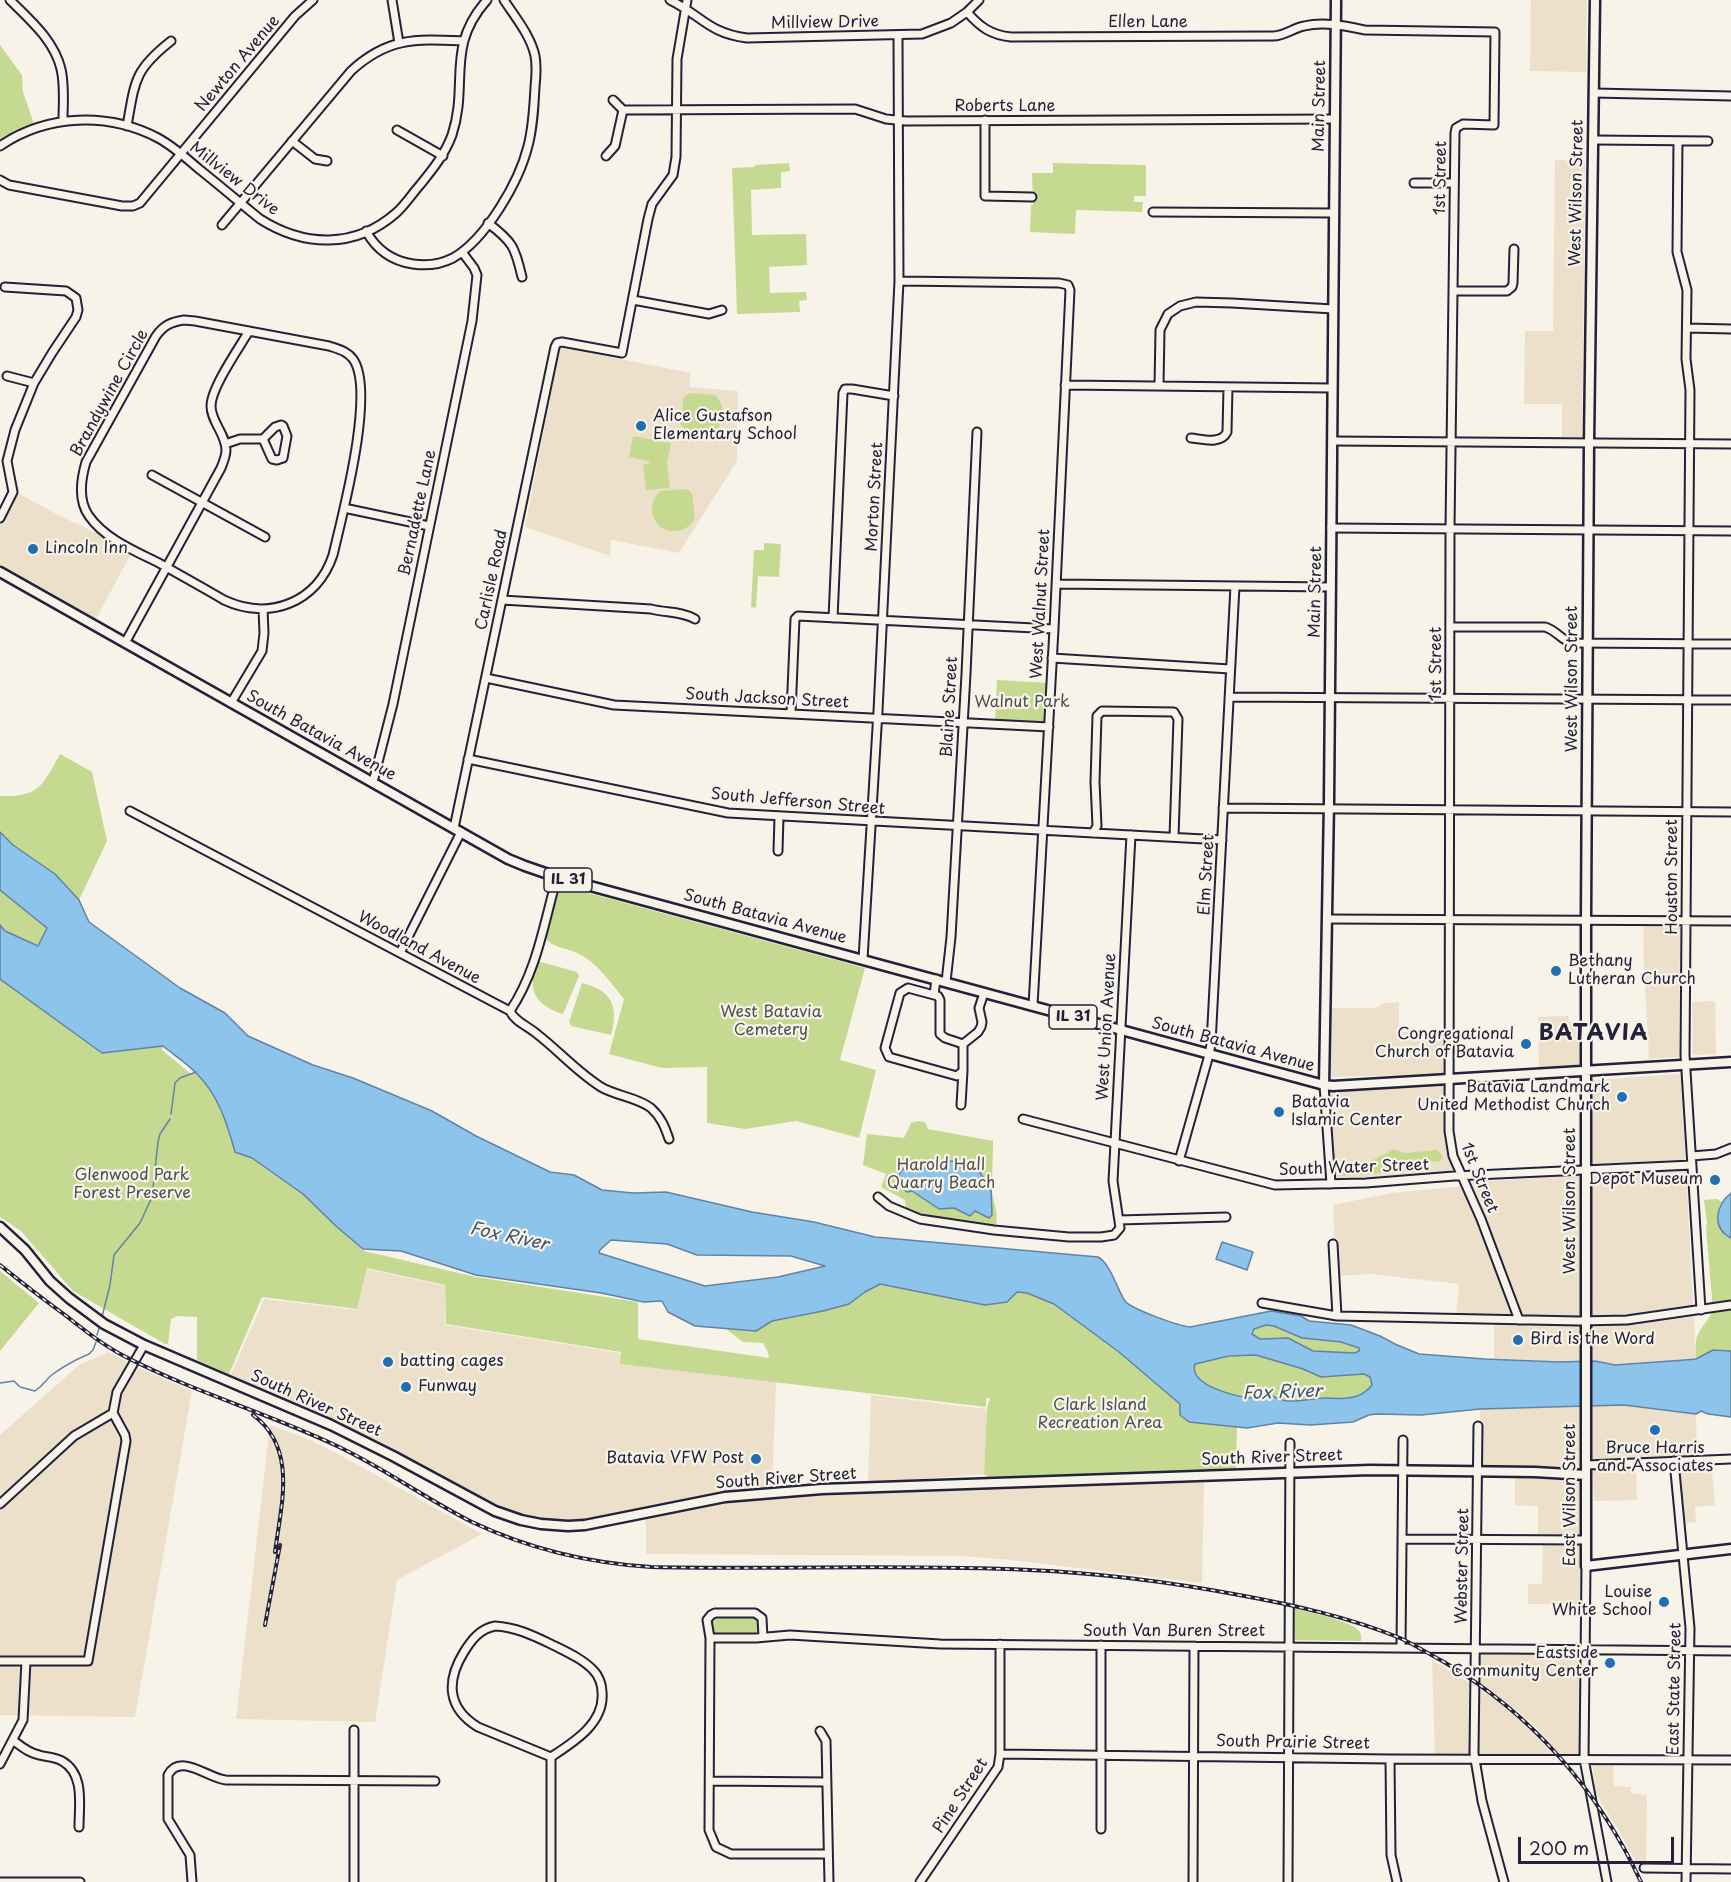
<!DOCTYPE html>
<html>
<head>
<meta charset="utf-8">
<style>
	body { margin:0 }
	#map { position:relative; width:1731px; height:1882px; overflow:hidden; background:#f7f3e8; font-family:"Playpen Sans",sans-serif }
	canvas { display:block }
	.scale { position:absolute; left:1518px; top:1837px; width:156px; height:27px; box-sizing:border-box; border:3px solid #22223b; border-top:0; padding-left:8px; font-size:18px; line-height:21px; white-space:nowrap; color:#22223b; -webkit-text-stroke:4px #f7f3e8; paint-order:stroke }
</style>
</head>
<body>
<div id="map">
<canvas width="1731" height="1882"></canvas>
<div class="scale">200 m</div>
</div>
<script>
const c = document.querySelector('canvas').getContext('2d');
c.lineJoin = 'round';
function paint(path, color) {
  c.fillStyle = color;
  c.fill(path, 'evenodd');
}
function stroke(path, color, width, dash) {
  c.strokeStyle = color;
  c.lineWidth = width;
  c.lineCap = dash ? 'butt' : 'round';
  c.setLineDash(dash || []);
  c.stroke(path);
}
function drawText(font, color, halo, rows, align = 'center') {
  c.font = font + ' "Playpen Sans",sans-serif';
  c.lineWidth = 4.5;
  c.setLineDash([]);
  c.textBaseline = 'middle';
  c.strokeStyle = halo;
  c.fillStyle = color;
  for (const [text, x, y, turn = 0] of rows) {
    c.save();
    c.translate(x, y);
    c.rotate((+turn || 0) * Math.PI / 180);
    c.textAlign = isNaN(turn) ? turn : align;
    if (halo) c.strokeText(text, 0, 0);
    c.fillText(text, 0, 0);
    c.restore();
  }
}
paint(new Path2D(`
	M1531 0H1587L1586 72 1530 71Z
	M1555 160 1585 161 1582 437H1562V404H1524L1525 331H1553Z
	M560 347 691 373 689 387 738 391 737 461 679 553 611 540 610 556 525 527Z
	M18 493 58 515 133 550 96 619 0 569V525Z
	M1643 925 1680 926 1679 1057 1649 1059 1644 968Z
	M1715 1001 1716 1054 1693 1055 1692 1002Z
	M1399 1002V1032H1446L1447 1074 1328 1077 1330 1008H1375L1384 1003Z
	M1568 1016 1569 1022 1581 1021V1059L1578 1065 1575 1066 1539 1068 1538 1017Z
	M1681 1074 1696 1359 1625 1365 1603 1364 1595 1361 1559 1362 1494 1358V1317L1456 1316 1459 1284 1371 1274 1336 1276 1333 1205 1391 1193 1464 1186 1488 1248 1496 1244 1472 1182 1592 1175 1593 1080Z
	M1447 1082V1131L1459 1175 1332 1182 1326 1088Z
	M367 1269 445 1286V1325L621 1353V1364L776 1382 772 1490 594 1521 567 1523 540 1521 503 1511 229 1379 264 1299 357 1310Z
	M109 1352 137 1367 192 1391 135 1717 0 1715V1435L79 1365Z
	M871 1395 987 1409 984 1474 868 1483Z
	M1624 1405 1696 1414 1697 1458 1592 1461V1406Z
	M1583 1407 1582 1604H1528V1584H1542L1543 1544H1538V1506L1515 1505V1469L1479 1468 1480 1409Z
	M270 1425 308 1439 342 1456 482 1534 397 1580 375 1722 236 1719Z
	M1711 1461 1715 1505 1695 1507 1696 1522 1682 1524 1676 1463Z
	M1636 1469 1637 1500 1594 1501 1593 1470Z
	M1204 1482 1202 1583 1012 1560 963 1556 646 1554V1516L694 1505 759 1498 830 1494 964 1488Z
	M1477 1651 1582 1652V1757H1562L1537 1728 1519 1712 1477 1680Z
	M1432 1660 1473 1685 1472 1758 1435 1757Z
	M1477 1687 1500 1703 1531 1731 1554 1756 1476 1755Z
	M1592 1761 1613 1762 1614 1786 1631 1787V1793L1647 1795 1646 1867H1638L1618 1829 1600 1801 1596 1792Z`), '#ede0cb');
paint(new Path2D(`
	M0 45 22 75 23 92 35 127 0 144Z
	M789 163 790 171 781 172V188L751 190 752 235 806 234 807 265 769 267 770 293 806 292 807 300 799 301 800 312 737 314 732 168 755 167V165Z
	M1053 163 1146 165V196H1134V202H1143L1142 212 1076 210 1075 234 1030 232 1031 205H1033L1032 173H1053Z
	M690 393 715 395C740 422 702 454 680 424L684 397Z
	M633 436 671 443 667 463 670 488 646 490 643 465 651 462 629 457Z
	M686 489 692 493 695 519C674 549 635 518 660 491Z
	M764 543 781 544 779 577 758 576 756 608 751 607 754 550H764Z
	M997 680 1050 683 1047 726 995 723Z
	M60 754 92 772 107 841 79 900 55 874 13 845 0 832V796C40 797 42 786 60 754Z
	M559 885 865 968 840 1060 876 1070 859 1138 796 1121 745 1129 707 1123V1067L662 1068 609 1054 624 999C610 982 597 962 577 953 567 948 550 947 545 937Z
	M0 890 47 928 38 947 5 931 0 925Z
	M537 961 577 972 579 976 563 1014C534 1005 527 989 537 961Z
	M0 979 102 1053 163 1046 162 1050 191 1074 196 1072 212 1091 227 1123 235 1152 252 1158 303 1194 364 1251 476 1277 638 1302V1339L769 1358 768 1352 763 1343 743 1342 726 1329 756 1331 772 1321 823 1311 849 1304 865 1292 880 1284 1007 1302 1017 1292 1027 1293 1054 1304 1119 1352 1181 1404 1180 1415 1189 1422 1237 1427 1236 1471 992 1480 984 1474 987 1409 990 1398H986V1407L620 1364 621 1352 446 1324 445 1285 367 1268 357 1309 262 1297 229 1374 197 1360V1317L177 1316 171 1319 168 1344H165L73 1291 21 1231 0 1217Z
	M582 983C612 990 619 1007 611 1035L571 1026 569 1022Z
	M918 1121 925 1122 928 1129 993 1141C993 1157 992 1173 992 1188 992 1202 999 1208 996 1225L926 1217 906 1212 905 1200 881 1187 886 1174 863 1165 867 1134 904 1138 911 1123Z
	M1394 1149 1405 1153 1436 1150 1440 1152 1443 1158 1440 1161 1415 1163 1397 1172 1339 1176 1340 1172 1373 1160Z
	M1717 1199 1722 1202C1714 1214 1717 1231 1731 1238V1351L1713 1350 1696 1359C1694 1329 1700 1334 1713 1311L1706 1228 1707 1223 1704 1200Z
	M0 1271 39 1303 0 1351Z
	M1266 1325 1274 1326 1302 1338 1341 1342 1359 1348V1351L1355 1353 1313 1351 1288 1338 1260 1339 1251 1334 1254 1329Z
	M1256 1355 1303 1369 1321 1377 1364 1374 1370 1377 1372 1385C1368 1390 1363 1394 1357 1396 1347 1400 1335 1398 1325 1398 1313 1398 1300 1402 1288 1401 1280 1401 1274 1395 1266 1395 1261 1395 1257 1398 1253 1398 1238 1398 1188 1385 1195 1364L1229 1356Z
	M1293 1608C1307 1612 1352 1621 1359 1631 1362 1634 1361 1637 1361 1641L1292 1640Z
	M716 1616H756L759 1620V1631L754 1635 715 1634 712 1633 711 1622 713 1617Z`), '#c5da90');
const water = new Path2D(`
	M0 832 13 845 55 874 79 900 89 922 180 988 225 1013 248 1036 313 1065 353 1078 432 1111 476 1136 550 1172 574 1175 602 1190 633 1193 666 1192 752 1212 814 1222 875 1237 1098 1257C1110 1263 1117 1289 1125 1301 1131 1309 1179 1326 1190 1327L1271 1311 1301 1316 1309 1321 1351 1325 1380 1336 1395 1344 1419 1354 1485 1359 1559 1362 1595 1361 1615 1365 1685 1360 1696 1359 1713 1350 1731 1351V1417L1708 1414 1701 1411 1696 1414 1624 1405 1480 1409 1421 1415 1376 1414 1369 1415 1353 1422 1310 1425 1278 1423 1247 1428 1189 1422 1180 1415V1404L1119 1352 1054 1304 1027 1293 1017 1292 1007 1302 985 1305 880 1284 865 1292 849 1304 823 1311 772 1321 756 1331 695 1326 668 1312 662 1301 644 1302 601 1293 476 1275 401 1251 363 1249 337 1227 303 1194 252 1158 235 1152C227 1123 218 1094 196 1073 187 1063 174 1055 163 1046L102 1053 0 979V925L5 931 38 946 47 928 0 890ZM611 1240 667 1244 697 1255 791 1256 825 1266 778 1277 705 1286 599 1253 600 1250ZM1266 1325 1274 1326 1302 1338 1341 1342 1359 1348V1351L1355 1353 1313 1351 1288 1338 1260 1339 1252 1334 1254 1329ZM1256 1355 1303 1369 1321 1377 1364 1374 1370 1377 1372 1385C1368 1390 1363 1394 1357 1396 1347 1400 1335 1398 1325 1398 1313 1398 1300 1402 1288 1401 1280 1401 1274 1395 1266 1395 1261 1395 1258 1398 1253 1398 1238 1398 1188 1385 1195 1364L1229 1356Z
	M957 1161 959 1165 978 1170 991 1188 992 1215 989 1218 975 1211 970 1216 954 1208 939 1209 912 1191 907 1192 903 1189 898 1178 901 1171 907 1166 934 1169 937 1162Z
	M1731 1193V1238C1711 1228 1716 1205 1731 1193Z
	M1222 1242 1253 1252 1247 1270 1216 1259Z`);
paint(water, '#8cc4eb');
stroke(water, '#6283a5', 1.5);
stroke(new Path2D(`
	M171 1114 175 1083 180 1078 196 1072
	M102 1317 110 1285 114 1255 140 1223 152 1197 158 1142 160 1134 170 1119
	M97 1335 100 1324
	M0 1383 14 1381 20 1387 35 1391C45 1384 45 1380 53 1374 64 1366 77 1359 89 1354L93 1350 96 1342`), '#6283a5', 1.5);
const minor = new Path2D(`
	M10 0C30 20 54 40 61 69 65 86 63 104 63 121
	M392 0 399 43
	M670 0C701 15 708 33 747 38L922 34 951 23 967 12 979 0
	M967 12C980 27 991 35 1011 37L1273 36C1285 36 1293 28 1304 26 1324 21 1346 26 1365 30L1495 32 1494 125 1463 124 1456 128 1455 133 1450 529 1449 1131 1453 1156 1481 1219 1519 1320
	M1594 93 1731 96
	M613 100 623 110 855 109 886 119 906 121 1335 119
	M985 120V196L1032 197
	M127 126C135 81 134 70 171 41
	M397 130 443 156
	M1593 140 1708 141
	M292 141 315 159 327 161
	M1678 141 1677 252 1687 290 1686 359 1690 390 1685 1055 1701 1310
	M0 146C47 114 108 112 158 138 173 146 186 158 199 169 219 185 239 202 260 219 304 247 355 249 396 213 405 205 412 194 420 185 433 169 445 154 452 135 469 84 445 47 487 0
	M606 156 615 146 623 110
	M0 180 9 185 122 206H133L140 203 295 16 313 0
	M1414 183H1454
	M1153 212 1334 213
	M488 223C513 242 515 247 522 277
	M222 225 351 71C388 37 416 39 463 41
	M366 231C376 249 392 261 413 264 426 266 441 264 453 258 486 239 519 182 528 146 533 127 534 107 535 87 536 77 537 66 535 56 531 36 515 17 504 0
	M899 281 1059 283 1068 285 1070 290 1054 629 1033 1006
	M1453 291H1507L1512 287 1513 283 1514 249
	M633 300 709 314 722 310
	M184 320 195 321 329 346C338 349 347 351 353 359 376 391 342 516 333 555 317 603 269 621 224 600 202 587 180 575 159 563 135 551 105 539 89 516 78 501 81 479 86 462L156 336C164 325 171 322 184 320Z
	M1687 328 1731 329
	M7 376 34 383
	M1065 385 1332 388
	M1159 386 1160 330 1168 314 1180 306 1196 302 1232 303 1333 309
	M1191 438C1202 439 1221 445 1227 432L1228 387
	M1333 441 1731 444
	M225 444 240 439H263L272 459 277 460 283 458 287 436 283 426 281 425 275 427 263 439
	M152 475 265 537
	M344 508 429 526
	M0 518 13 492 7 461 15 430 34 383 52 353 76 317 78 310 76 298 66 291 5 287
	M1331 528 1731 531
	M1056 584 1331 587
	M502 600 651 609C666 613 681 611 695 619
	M833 618 843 393 845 389H852L894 396
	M1450 627H1545C1556 630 1561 640 1572 643L1731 644
	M125 643 221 468C223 463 226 456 226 450 226 434 211 422 211 406 211 388 239 348 249 331
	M1052 658 1230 669
	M486 678 614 705 1049 727
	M1229 697 1731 700
	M231 703 262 651 264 633 263 609
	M791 713 795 619 798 616 1054 629
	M468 759 728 813 1222 840
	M373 782 393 704 472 321 477 275 474 268 462 252
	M1223 808 1731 812
	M130 811 510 1011C515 1022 528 1026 537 1034 559 1051 577 1072 601 1087 616 1096 637 1097 651 1108 661 1117 665 1127 669 1139
	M454 828 555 347 557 343 562 342 622 353 648 219 652 204 673 175 676 157 677 59 687 0
	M1093 833 1097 826 1095 782 1097 716 1102 711 1174 712 1178 719 1174 837
	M778 851 779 817
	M1327 919 1731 921
	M400 953 461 832
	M863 959 878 711 899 281 898 36
	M946 982 951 937 966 674 977 432
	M934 995 938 996 940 1000V1034L945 1038 963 1044V1071L957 1076 889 1057 885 1048 900 993 908 988 934 995 936 979
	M510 1011C537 971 544 923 557 877
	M963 1044 978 1032 981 1027 982 1022 979 1008 984 993
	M1324 1085 1331 1184
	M961 1105 963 1071
	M1023 1119 1275 1185 1366 1183 1454 1176 1692 1165
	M1692 1156 1716 1154 1731 1148
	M1179 1161 1209 1055 1211 1044 1235 586
	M878 1197 889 1206 920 1219 994 1230 1069 1237H1101L1114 1235 1120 1228 1113 1181 1131 835
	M1119 1220 1226 1217
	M1333 1244 1337 1316
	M1262 1303 1337 1316 1579 1321 1627 1320 1731 1305
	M113 1413 117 1392 144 1345
	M1478 1426 1474 1753 1482 1801 1504 1882
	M1674 1461 1690 1628 1686 1882
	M1587 1465 1731 1459
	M0 1504 74 1436 113 1413
	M1403 1539 1585 1540
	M1586 1566 1584 1759 1607 1882
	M495 1626C517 1627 536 1637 555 1646 569 1653 584 1660 594 1671 599 1676 602 1685 602 1692 605 1723 574 1742 551 1757L478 1727C447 1708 446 1681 464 1652 472 1639 480 1629 495 1626Z
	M763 1637 762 1618 755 1613H715L711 1615 707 1620 710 1638 709 1830 716 1847 731 1854H828
	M710 1638H756L790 1635 940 1644 1731 1651
	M1401 1647 1403 1440
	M0 1661H88L126 1441 125 1435 113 1413
	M820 1731 826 1741 829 1882
	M14 1741C22 1747 29 1753 39 1755 46 1757 55 1757 62 1761 85 1774 79 1805 79 1827
	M1000 1754 1390 1759 1731 1760
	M1390 1759 1391 1855 1397 1882
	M0 1764 23 1720 26 1661
	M710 1781 827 1782
	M1101 1829V1645
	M1644 1868 1731 1869
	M0 1882H80
	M192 1882 190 1855 168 1819V1775C180 1752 209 1779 226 1780L435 1781
	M354 1882V1730
	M551 1882V1757
	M920 1882 998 1767 1000 1754V1644
	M1193 1882 1194 1646
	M1288 1882 1290 1443`);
const major = new Path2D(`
	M1595 0 1589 443 1586 914V1566L1731 1549
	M0 572 508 859 525 866 557 877 1324 1085 1333 1086 1731 1062
	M1324 1085 1329 802 1336 0
	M0 1227 25 1250 50 1281 69 1298 104 1324 144 1345 331 1425 393 1456 495 1511 521 1520 541 1524 568 1526 585 1525 725 1497 822 1489 1370 1470 1535 1472 1586 1475`);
stroke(minor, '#22223b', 11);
stroke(major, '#22223b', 13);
stroke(minor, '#f7f3e8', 7);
stroke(major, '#f7f3e8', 8);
const rail = new Path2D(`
	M0 1265C21 1282 43 1299 65 1315 84 1330 103 1345 124 1356 193 1392 268 1413 337 1446 384 1468 426 1499 472 1522 529 1549 588 1563 651 1567 777 1570 903 1564 1029 1570 1100 1573 1170 1582 1239 1595 1294 1605 1348 1617 1400 1638 1415 1645 1429 1654 1444 1662 1531 1713 1599 1791 1641 1882
	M253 1415C298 1448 281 1505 275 1552
	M265 1625 280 1545`);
stroke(rail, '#22223b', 4);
stroke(rail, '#f7f3e8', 1.5, [4.5]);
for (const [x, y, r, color] of [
	[641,426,6,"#1f6fb2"],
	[33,549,6,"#1f6fb2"],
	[1556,971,6,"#1f6fb2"],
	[1526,1044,6,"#1f6fb2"],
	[1622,1097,6,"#1f6fb2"],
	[1279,1112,6,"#1f6fb2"],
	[1715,1180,6,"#1f6fb2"],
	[1518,1340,6,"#1f6fb2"],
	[388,1362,6,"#1f6fb2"],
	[406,1387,6,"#1f6fb2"],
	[1655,1430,6,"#1f6fb2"],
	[756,1459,6,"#1f6fb2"],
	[1664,1602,6,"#1f6fb2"],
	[1610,1663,6,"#1f6fb2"]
]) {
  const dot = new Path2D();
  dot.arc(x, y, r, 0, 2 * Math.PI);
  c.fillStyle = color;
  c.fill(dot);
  stroke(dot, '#f7f3e8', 2);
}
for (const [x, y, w] of [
	[568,880,48],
	[1073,1017,48]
]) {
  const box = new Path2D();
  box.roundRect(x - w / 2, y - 12, w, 24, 4.5);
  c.fillStyle = '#f7f3e8';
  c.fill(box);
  stroke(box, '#22223b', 1.5);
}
drawText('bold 15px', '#22223b', null, [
	["IL 31",568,880],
	["IL 31",1073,1017]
]);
drawText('16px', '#22223b', '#f7f3e8', [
	["Millview Drive",825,23,-1],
	["Ellen Lane",1148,23],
	["Newton Avenue",238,64,-50],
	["Main Street",1320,106,-89],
	["Roberts Lane",1005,107],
	["1st Street",1441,178,-89],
	["Millview Drive",234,179,38],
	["West Wilson Street",1577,193,-89],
	["Brandywine Circle",110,393,-61],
	["Morton Street",875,497,-87],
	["Bernadette Lane",418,513,-78],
	["Carlisle Road",492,580,-78],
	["Main Street",1316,592,-89],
	["West Walnut Street",1041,604,-87],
	["1st Street",1437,664,-90],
	["West Wilson Street",1573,679,-90],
	["South Jackson Street",767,699,3],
	["Blaine Street",950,707,-87],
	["South Batavia Avenue",321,736,29],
	["South Jefferson Street",798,802,5],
	["Elm Street",1207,875,-87],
	["Houston Street",1673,877,-90],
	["South Batavia Avenue",765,917,15],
	["Woodland Avenue",419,948,28],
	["West Union Avenue",1107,1027,-87],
	["South Batavia Avenue",1233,1045,15],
	["South Water Street",1354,1168,-2],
	["1st Street",1479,1178,68],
	["West Wilson Street",1571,1201,-90],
	["South River Street",316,1404,24],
	["South River Street",1272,1458,-2],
	["South River Street",786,1479,-4],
	["East Wilson Street",1571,1495,-90],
	["Webster Street",1463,1566,-89],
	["South Van Buren Street",1174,1632],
	["East State Street",1675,1689,-89],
	["South Prairie Street",1293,1743,1],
	["Pine Street",961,1796,-57]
]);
drawText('16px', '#22223b', '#f7f3e8', [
	["Alice Gustafson",653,417],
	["Elementary School",653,435],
	["Lincoln Inn",45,549],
	["Bethany",1568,962],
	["Lutheran Church",1568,980],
	["Congregational",1514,1035,"right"],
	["Church of Batavia",1514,1053,"right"],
	["Batavia Landmark",1610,1088,"right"],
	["United Methodist Church",1610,1106,"right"],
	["Batavia",1291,1103],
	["Islamic Center",1291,1121],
	["Depot Museum",1703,1180,"right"],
	["Bird is the Word",1530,1340],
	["batting cages",400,1362],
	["Funway",418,1387],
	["Bruce Harris",1655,1449,"center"],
	["and Associates",1655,1467,"center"],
	["Batavia VFW Post",744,1459,"right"],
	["Louise",1652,1593,"right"],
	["White School",1652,1611,"right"],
	["Eastside",1598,1654,"right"],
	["Community Center",1598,1672,"right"]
], 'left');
drawText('16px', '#4b5050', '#f7f3e8', [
	["Walnut Park",1022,703],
	["West Batavia",771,1013],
	["Cemetery",771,1031],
	["Harold Hall",941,1166],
	["Quarry Beach",941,1184],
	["Glenwood Park",132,1176],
	["Forest Preserve",132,1194],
	["Clark Island",1100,1406],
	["Recreation Area",1100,1424]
]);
drawText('italic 18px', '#425370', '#f7f3e8', [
	["Fox River",509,1237,12],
	["Fox River",1282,1393,-2]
]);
c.letterSpacing = '1.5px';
drawText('bold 22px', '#22223b', '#f7f3e8', [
	["BATAVIA",1594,1034]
]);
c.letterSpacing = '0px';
</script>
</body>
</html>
